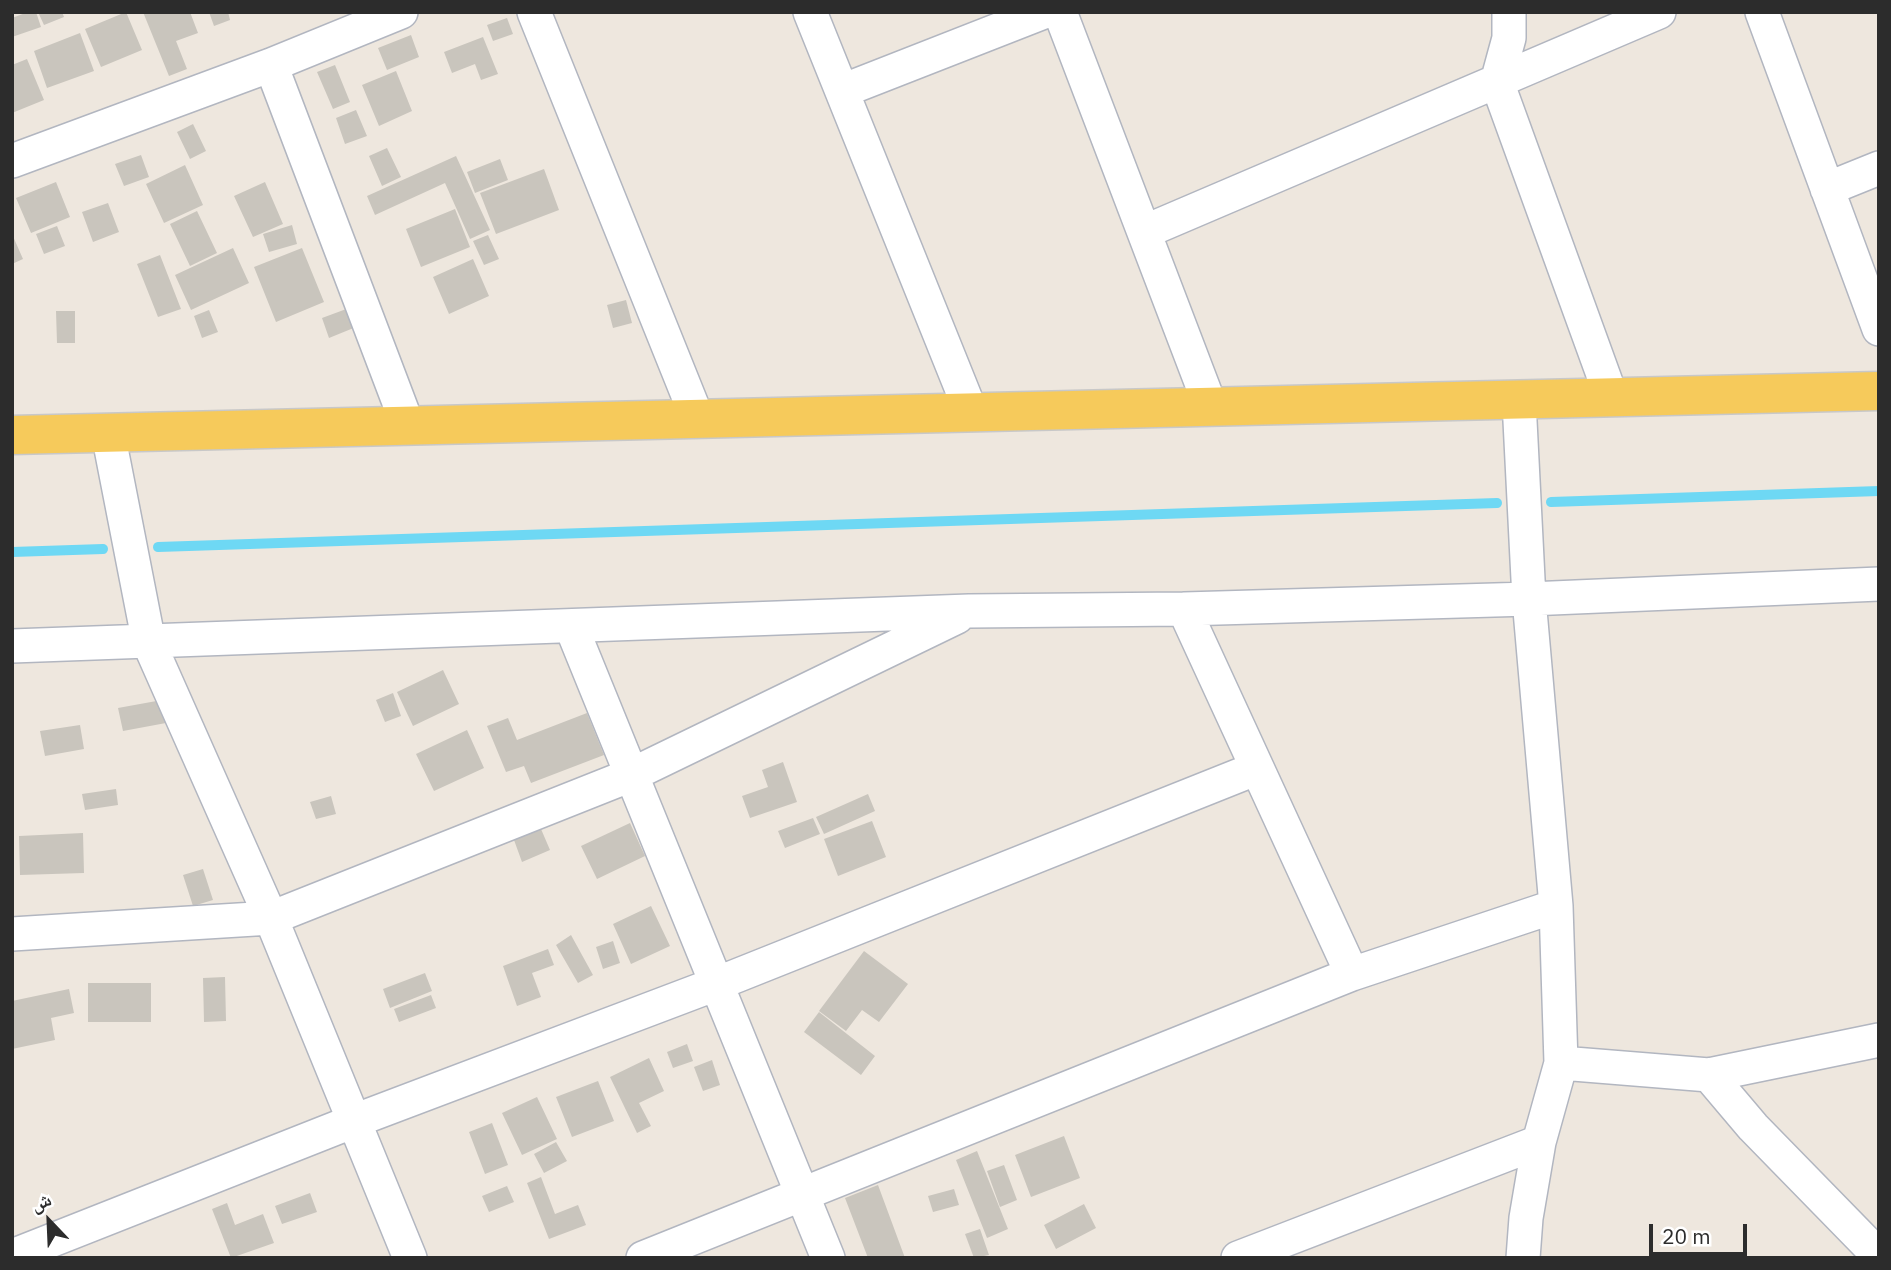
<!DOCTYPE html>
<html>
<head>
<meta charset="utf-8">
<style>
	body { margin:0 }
	#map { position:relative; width:1891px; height:1270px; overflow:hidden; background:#eee7de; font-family:"IBM Plex Sans","Noto Naskh Arabic",sans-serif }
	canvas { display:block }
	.frame { position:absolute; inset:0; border:14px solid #2c2c2c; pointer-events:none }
	.north { position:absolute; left:14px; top:1186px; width:70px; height:70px; -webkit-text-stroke:5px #fff; paint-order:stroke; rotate:337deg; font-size:19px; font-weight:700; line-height:28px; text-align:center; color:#2c2c2c }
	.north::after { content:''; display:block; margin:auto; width:24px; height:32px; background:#2c2c2c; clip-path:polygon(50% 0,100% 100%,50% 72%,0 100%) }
	.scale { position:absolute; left:1649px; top:1224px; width:98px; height:32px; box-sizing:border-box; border:4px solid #2c2c2c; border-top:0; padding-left:9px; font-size:21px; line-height:24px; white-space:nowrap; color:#2c2c2c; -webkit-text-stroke:5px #fff; paint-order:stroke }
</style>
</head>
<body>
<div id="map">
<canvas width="1891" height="1270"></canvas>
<div class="frame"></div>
<div class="north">ش</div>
<div class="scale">20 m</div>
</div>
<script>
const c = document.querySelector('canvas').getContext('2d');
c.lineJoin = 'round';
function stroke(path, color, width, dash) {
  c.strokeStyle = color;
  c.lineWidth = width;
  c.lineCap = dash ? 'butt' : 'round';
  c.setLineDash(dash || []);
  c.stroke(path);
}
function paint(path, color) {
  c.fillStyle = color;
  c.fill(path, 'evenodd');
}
stroke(new Path2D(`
	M1551 502 1879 491
	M158 547 1497 503
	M12 552 103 549`), '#6ed8f4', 10);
paint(new Path2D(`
	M28 12H36L41 27 12 37V18Z
	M38 12H62L64 17 44 25Z
	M126 12 142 50 101 67 85 29Z
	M143 12H190L198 33 176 41 187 69 169 76Z
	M209 12H228L230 20 214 26Z
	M507 18 513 34 493 41 487 25Z
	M80 33 94 71 47 88 34 51Z
	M411 35 419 57 387 70 378 48Z
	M483 37 498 74 481 80 475 64 452 73 444 52Z
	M27 59 44 100 12 113V65Z
	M335 65 350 102 333 109 317 72Z
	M396 71 412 111 379 126 362 85Z
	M356 110 367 136 345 144 336 118Z
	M193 124 206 151 190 159 177 132Z
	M387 148 401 177 382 186 369 156Z
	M141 155 149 177 124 186 115 164Z
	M456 156 490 230 470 239 445 183 375 215 367 196Z
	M500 159 508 180 475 193 467 172Z
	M185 165 203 205 164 223 146 184Z
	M544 169 559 210 496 234 480 193Z
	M56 182 70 217 31 233 16 198Z
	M265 182 283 224 253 237 234 196Z
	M108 203 119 232 93 242 82 212Z
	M455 209 470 247 421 267 406 229Z
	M197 211 217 253 190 266 170 224Z
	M292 225 297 244 269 252 263 234Z
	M57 226 65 246 44 254 36 234Z
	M12 234 23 259 12 264Z
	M488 235 499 259 484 265 473 241Z
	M233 248 249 283 191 310 175 275Z
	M302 248 324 302 276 322 254 267Z
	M160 255 181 309 158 317 137 264Z
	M473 259 489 296 449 314 433 277Z
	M626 300 632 323 613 328 607 305Z
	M349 308 356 327 329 338 322 318Z
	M209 310 218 332 202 338 194 316Z
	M56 311H75V343H57Z
	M443 670 459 704 413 726 397 692Z
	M393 693 401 716 385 722 376 700Z
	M162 700 166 723 123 731 118 708Z
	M587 713 604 755 531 783 524 766 506 772 487 726 508 718 517 740Z
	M80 725 84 749 45 756 40 731Z
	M467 730 484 768 434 791 416 754Z
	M783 762 797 802 750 818 742 796 768 787 762 770Z
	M116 789 118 805 85 810 82 794Z
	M868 794 875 811 824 834 816 817Z
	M331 796 336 814 316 819 310 802Z
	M813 818 820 834 785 848 778 831Z
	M872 821 886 857 838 876 824 839Z
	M630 823 645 856 597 879 581 846Z
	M541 829 550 850 522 862 514 840Z
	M83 833 84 873 20 875 19 836Z
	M203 869 213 900 193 906 183 875Z
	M651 906 670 946 631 964 613 924Z
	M571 935 593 975 578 983 556 945Z
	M613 941 620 963 603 969 596 947Z
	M548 949 554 965 532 973 541 997 517 1006 503 966Z
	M864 951 908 984 879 1022 862 1010 846 1031 819 1011Z
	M425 973 432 991 390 1008 383 989Z
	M225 977 226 1021 204 1022 203 978Z
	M88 983H151V1022H88Z
	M69 989 74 1013 51 1018 55 1040 12 1049V1001Z
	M431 995 436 1008 399 1022 394 1009Z
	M819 1012 875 1056 861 1075 804 1032Z
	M687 1044 693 1061 673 1068 667 1052Z
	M649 1058 664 1091 639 1103 651 1126 637 1133 610 1077Z
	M712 1060 720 1085 703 1091 694 1067Z
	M598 1081 614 1121 572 1137 556 1097Z
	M537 1097 557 1139 522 1155 502 1113Z
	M492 1123 508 1165 485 1174 469 1132Z
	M1064 1136 1080 1178 1031 1197 1015 1155Z
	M556 1142 567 1161 544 1173 534 1154Z
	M977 1151 1008 1229 987 1238 956 1160Z
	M1004 1165 1017 1200 1000 1207 987 1171Z
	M541 1177 555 1214 578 1205 586 1225 549 1239 527 1183Z
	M878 1185 905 1258H868L845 1198Z
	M507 1186 514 1202 489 1212 482 1196Z
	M954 1189 959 1205 933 1212 928 1196Z
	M310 1193 317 1212 282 1224 275 1206Z
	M227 1203 235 1225 263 1214 274 1243 231 1258 212 1209Z
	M1084 1204 1096 1228 1056 1249 1044 1225Z
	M980 1229 989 1255 974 1258 965 1234Z`), '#c9c5bd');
const minor = new Path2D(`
	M534 12 698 420
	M810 12 971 412
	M1060 12 1211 408
	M1509 12V38L1497 82 1612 399
	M1762 12 1879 329
	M271 65 408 426
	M842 91 1044 12
	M12 161 271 65 401 12
	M1827 189 1879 168
	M1144 232 1659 12
	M1519 401 1529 599 1556 906 1561 1063 1539 1142 1526 1218 1523 1258
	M108 433 149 643 271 918 410 1258
	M1184 609 1352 974
	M571 626 828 1258
	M12 646 969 611 1184 609 1529 599 1879 584
	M12 934 271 918 631 775 957 617
	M1561 1063 1709 1075 1753 1127 1879 1256
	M1709 1075 1879 1040
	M12 1256 354 1121 716 984 1255 769
	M643 1258 1352 974 1556 906
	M1238 1258 1539 1142`);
const primary = new Path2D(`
	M12 435 1879 391`);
stroke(minor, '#b2b6c0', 36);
stroke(primary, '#c8c8c8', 41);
stroke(minor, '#fff', 33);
stroke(primary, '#f6ca5b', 38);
</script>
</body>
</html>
